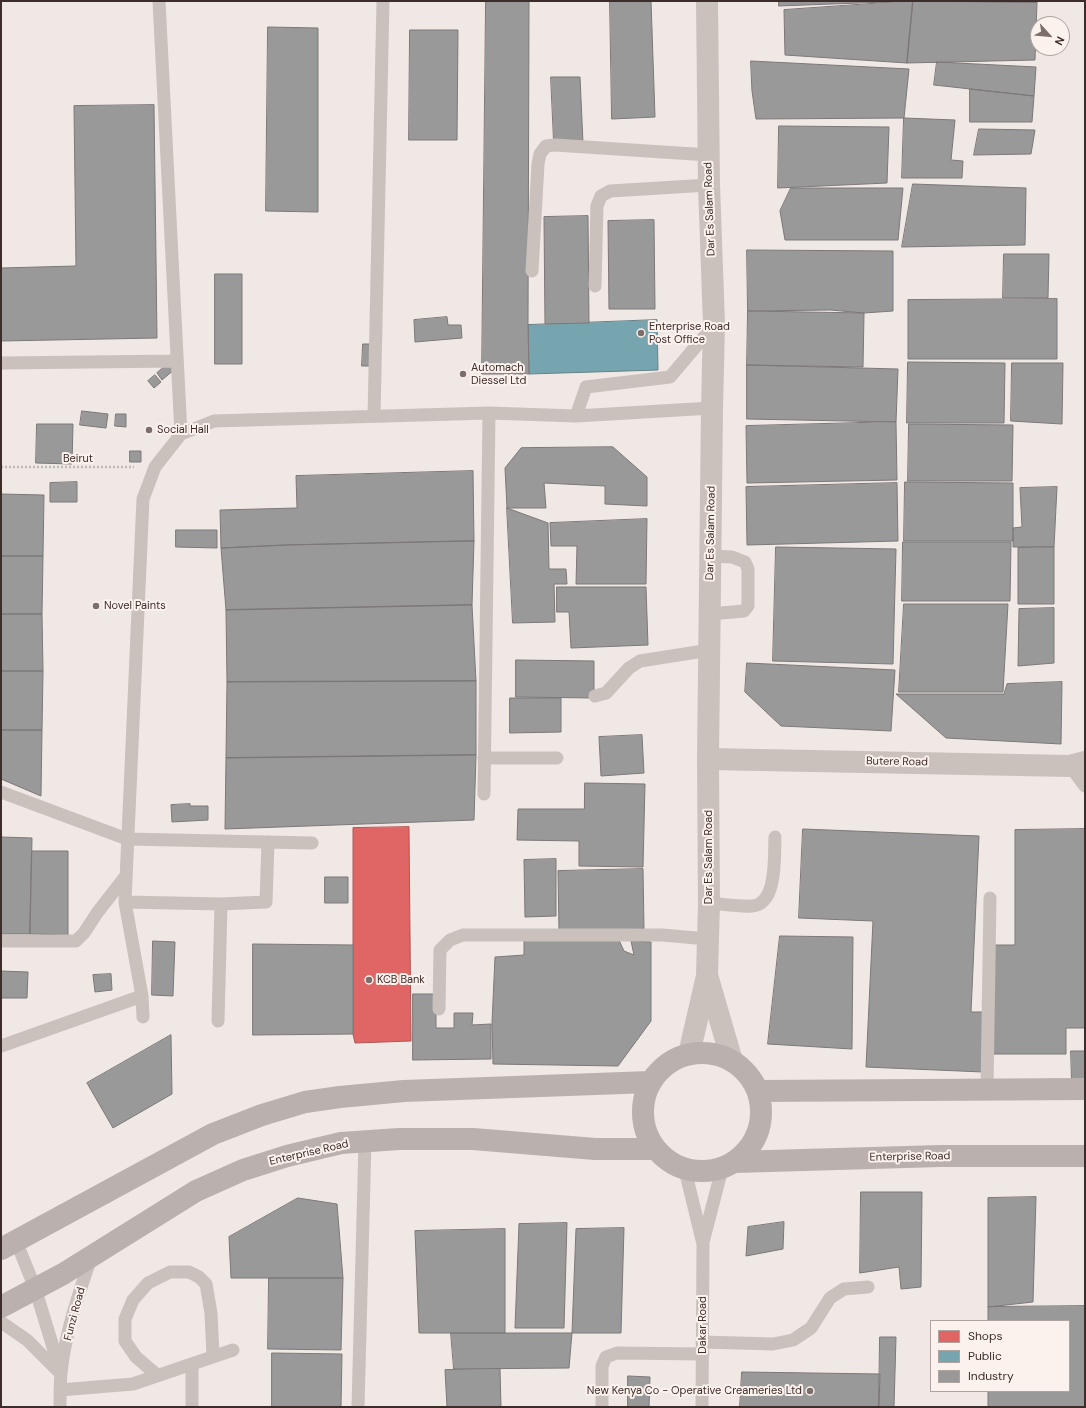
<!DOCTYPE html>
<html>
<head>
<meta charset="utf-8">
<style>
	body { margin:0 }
	#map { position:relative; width:1086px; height:1408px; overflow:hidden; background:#f0e8e5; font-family:"DM Sans",sans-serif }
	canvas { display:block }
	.frame { position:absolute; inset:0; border:2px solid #3c2c2a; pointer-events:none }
	.legend { position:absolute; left:930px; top:1320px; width:140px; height:72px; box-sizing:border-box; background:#fcf2ed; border:1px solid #afa39f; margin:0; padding:5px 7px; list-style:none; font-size:12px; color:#3c2c2a }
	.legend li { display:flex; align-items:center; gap:8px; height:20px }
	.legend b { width:20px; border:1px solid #afa39f }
	.north { position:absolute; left:1030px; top:16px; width:40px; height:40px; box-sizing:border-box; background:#fcf2ed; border:1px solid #afa39f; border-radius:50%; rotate:117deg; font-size:11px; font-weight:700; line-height:16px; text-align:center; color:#3c2c2a }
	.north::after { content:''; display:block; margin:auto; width:14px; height:18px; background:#7b6e6b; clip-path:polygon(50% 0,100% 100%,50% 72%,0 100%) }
</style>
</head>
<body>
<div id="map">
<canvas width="1086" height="1408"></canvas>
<div class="frame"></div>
<ul class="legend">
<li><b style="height:11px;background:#e06666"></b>Shops</li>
<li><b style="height:11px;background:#76a5af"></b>Public</li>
<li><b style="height:11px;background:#999"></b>Industry</li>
</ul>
<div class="north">N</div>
</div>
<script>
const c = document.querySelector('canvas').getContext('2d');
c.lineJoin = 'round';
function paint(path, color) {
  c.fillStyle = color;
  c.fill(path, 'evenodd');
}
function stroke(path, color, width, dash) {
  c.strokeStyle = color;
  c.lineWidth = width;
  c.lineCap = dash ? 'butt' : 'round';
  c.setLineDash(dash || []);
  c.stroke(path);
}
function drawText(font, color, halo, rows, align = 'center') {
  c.font = font + ' "DM Sans",sans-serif';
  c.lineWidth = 4;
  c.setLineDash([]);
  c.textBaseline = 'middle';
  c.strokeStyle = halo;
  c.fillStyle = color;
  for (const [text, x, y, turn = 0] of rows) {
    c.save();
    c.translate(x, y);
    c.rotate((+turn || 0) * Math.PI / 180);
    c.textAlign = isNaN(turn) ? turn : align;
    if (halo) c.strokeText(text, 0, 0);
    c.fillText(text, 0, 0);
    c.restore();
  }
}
const shops = new Path2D(`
	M409 827 411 1041 355 1043 353 1034V828Z`);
paint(shops, '#e06666');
stroke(shops, '#af5554', 1);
const public = new Path2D(`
	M657 320 658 370 529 374 528 325Z`);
paint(public, '#76a5af');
stroke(public, '#658187', 1);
const industry = new Path2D(`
	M486 1H529L528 325 529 374H482Z
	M610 1H651L655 117 612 119Z
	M779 1H913L779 6Z
	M913 1H1037V2Z
	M913 1 1037 2 1035 60 907 63Z
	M913 1 907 63 785 55 784 10Z
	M268 27 318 28V212L266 211Z
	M410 30H458L457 140H409Z
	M751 61 909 69 904 118 756 119 752 91Z
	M937 62 1036 67 1034 96 934 85Z
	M551 77H580L583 143 554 142Z
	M970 89 1034 96 1032 122H970Z
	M154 105 157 338 1 341V268L76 266 74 106Z
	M904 118 955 120 951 160 963 161 962 178H902Z
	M779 126 889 127 887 183 778 188Z
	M979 129 1035 130 1031 154 974 155Z
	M913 184 1026 188 1025 245 902 247Z
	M791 188H903L898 240H785L780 211Z
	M588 216 589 323 545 324 544 217Z
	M654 220 655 309H609L608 221Z
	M747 250 893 251V311L864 313 830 310 748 311Z
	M1004 254H1049L1048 298H1003Z
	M215 274H242V364H215Z
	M1057 299V359H908V300Z
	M748 311 864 313 863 367 747 365Z
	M447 317 448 325H461L462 338 415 342 414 320Z
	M363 344H375V366H362Z
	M170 362 175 369 162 380 157 373Z
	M908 362 1005 363 1004 423H907Z
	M1012 363H1063L1062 424 1011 421Z
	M747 365 898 369 896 422 747 419Z
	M155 375 161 382 154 388 148 381Z
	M82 411 108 414 106 428 80 425Z
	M116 414H126V427L115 426Z
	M896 422 897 480 747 483 746 426Z
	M37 424H73L72 464 36 463Z
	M909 424 1013 425 1012 481H908Z
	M613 447 647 477V506L605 504V486L544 483 546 508H507L505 468 521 448Z
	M130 451H141V462H130Z
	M473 471 474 541 286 545 221 548 220 510 297 508 296 476Z
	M77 482V502H50V483Z
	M905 482 1013 483V541H904Z
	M897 483 898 541 747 545 746 487Z
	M1057 487 1054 547H1013V528L1022 527 1020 488Z
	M1 494 44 495 43 556H1Z
	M507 508 548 523 549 569H566L567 584H554L555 622 513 623Z
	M647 519 646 584H576L577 546H551L550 523Z
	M176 530H217V548L176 547Z
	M474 541 472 605 226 610 221 548 286 545Z
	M903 542H1011L1010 601H902Z
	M776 547 896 549 893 664 773 661Z
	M1054 547V604H1018V548Z
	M1 556H43L42 614H1Z
	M557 587H646L648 645 571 648 569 612H557Z
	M904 604H1008L1003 692H899Z
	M472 605 476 681 227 682 226 610Z
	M1054 608V663L1018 666 1019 609Z
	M1 614H42L43 671H1Z
	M516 660 594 661V698L516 697Z
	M747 663 895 670 891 731 781 726 745 692Z
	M1 671H43L42 730H1Z
	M476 681V755L226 758 227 682Z
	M1062 682 1061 744 946 738 896 694H1004L1007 684Z
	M510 698H561V732L510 733Z
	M1 730H42L41 796 1 779Z
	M642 735 644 773 601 776 599 737Z
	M476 755 474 820 225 829 226 758Z
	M585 783 645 784 643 867 579 866V841L517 840 518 809H584Z
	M190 804V806H208V820L172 822 171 805Z
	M803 829 979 836 971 1012H986L983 1072 866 1067 873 921 799 918Z
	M1085 829V1028H1066V1054H992L991 945H1015V830Z
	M1 837 32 838 30 934H1Z
	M32 851H68V935L30 934Z
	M556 859V916L525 917 524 860Z
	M643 869 644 929 559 931 558 871Z
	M325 877H348V903H325Z
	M780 936 853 937 852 1049 768 1044Z
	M618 938 624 951 634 955 631 941 651 942V1021L618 1066 493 1064 492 1023 495 957 524 955V941Z
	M153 941 175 942 173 996 152 995Z
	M253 944 353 945V1034L253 1035Z
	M1 971 28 972 27 998H1Z
	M111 974 112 990 95 992 93 975Z
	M413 994H436V1028H454V1013H473L472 1025 491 1024V1059L413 1060Z
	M171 1035 172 1094 113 1128 87 1083Z
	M1071 1051H1085V1081L1072 1082Z
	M861 1192H922L921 1287 901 1289 899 1267 860 1273Z
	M1036 1197 1033 1302 988 1307V1198Z
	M298 1198 337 1204 343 1278H231L229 1237Z
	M784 1222 783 1249 746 1256 748 1227Z
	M567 1223 564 1328H515L519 1224Z
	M624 1228 621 1333H572L576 1229Z
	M505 1229V1333H419L415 1231Z
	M269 1278H343L341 1350 268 1349Z
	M1085 1306V1407H988V1391H1069V1321H988V1307Z
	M451 1333H572L569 1368 454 1369Z
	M880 1337H896L894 1407H879Z
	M272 1353 342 1354 341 1407H272Z
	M500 1369 501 1407H447L445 1370Z
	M742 1372 880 1374 879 1407H740Z
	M628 1376 650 1377 649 1407H628Z`);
paint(industry, '#999');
stroke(industry, '#7d7878', 1);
stroke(new Path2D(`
	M1 467H134`), '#c3b9b5', 2.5, [2, 2]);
stroke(new Path2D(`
	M159 1 181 434
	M532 271 538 164 540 154 546 146 555 145 709 155
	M595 286 597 206 601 196 610 191 709 185
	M1 363 176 361
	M374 416 383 1
	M576 416 586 387 670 377 714 325
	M710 614 744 611 748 606V569L745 562 732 557 710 556
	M595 696 606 693 629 668 640 661 710 650
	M484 758H557
	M1070 766 1085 786
	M1 792 127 839 312 843
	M484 794 489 413
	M125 902 143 499 155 467 181 434 214 421 489 413 576 416 712 408
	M709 903C723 904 738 907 752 906 778 904 774 855 775 837
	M1 941H76L84 933 97 913 125 877
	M439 1009 440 950 450 940 463 935H662L708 939
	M143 1017 142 996 125 902 221 904 266 902 268 842
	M218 1021 221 904
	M1 1046 142 996
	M987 1089 990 898
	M685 1170 703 1244 702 1407
	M16 1241 35 1288 60 1370
	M703 1242 722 1169
	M1 1322 27 1340 59 1372
	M702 1342 773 1344 793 1340 811 1328 830 1298 844 1289 868 1287
	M192 1364V1407
	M157 1375 136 1357 125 1341V1319L133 1300 148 1283 170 1272H189L199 1277 206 1284 211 1313 213 1356
	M60 1390 133 1384 233 1350
	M60 1407C60 1396 60 1384 61 1373 65 1333 79 1293 92 1255
	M358 1407 365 1142
	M602 1407V1366L606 1357 617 1353 703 1354`), '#cac1bd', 13);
stroke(new Path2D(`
	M707 1 709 185 714 324 712 408 708 759 709 903 707 975 732 1061
	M708 759 1070 766 1085 762
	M689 1054 707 976`), '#cac1bd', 22);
stroke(new Path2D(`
	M643 1112a59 59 0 1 1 118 0a59 59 0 1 1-118 0Z
	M758 1091 1085 1089
	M735 1162 940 1156H1085
	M1 1249 213 1134 262 1115 305 1102 340 1097 404 1091 650 1082
	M1 1307 63 1274 196 1191 243 1170 287 1156 341 1143 399 1139H473L595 1149H654`), '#bab0ad', 22);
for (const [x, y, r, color] of [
	[641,333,4,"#7b6e6b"],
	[463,374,4,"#7b6e6b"],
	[149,430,4,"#7b6e6b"],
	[96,606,4,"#7b6e6b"],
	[369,980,4,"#7b6e6b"],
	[810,1391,4,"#7b6e6b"]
]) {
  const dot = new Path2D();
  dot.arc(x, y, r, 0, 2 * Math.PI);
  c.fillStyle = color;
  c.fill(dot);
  stroke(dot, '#fcf2ed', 1.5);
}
drawText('11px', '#3c2c2a', '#fcf2ed', [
	["Dar Es Salam Road",710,209,-92],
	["Beirut",78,459],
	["Dar Es Salam Road",711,533,-89],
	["Butere Road",897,762,1],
	["Dar Es Salam Road",709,857,-90],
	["Enterprise Road",309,1153,-13],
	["Enterprise Road",910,1157,-1],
	["Funzi Road",75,1314,-75],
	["Dakar Road",703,1325,-90]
]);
drawText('11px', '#3c2c2a', '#fcf2ed', [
	["Enterprise Road",649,327],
	["Post Office",649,340],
	["Automach",471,368],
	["Diessel Ltd",471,381],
	["Social Hall",157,430],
	["Novel Paints",104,606],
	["KCB Bank",377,980],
	["New Kenya Co - Operative Creameries Ltd",802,1391,"right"]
], 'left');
</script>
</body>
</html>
